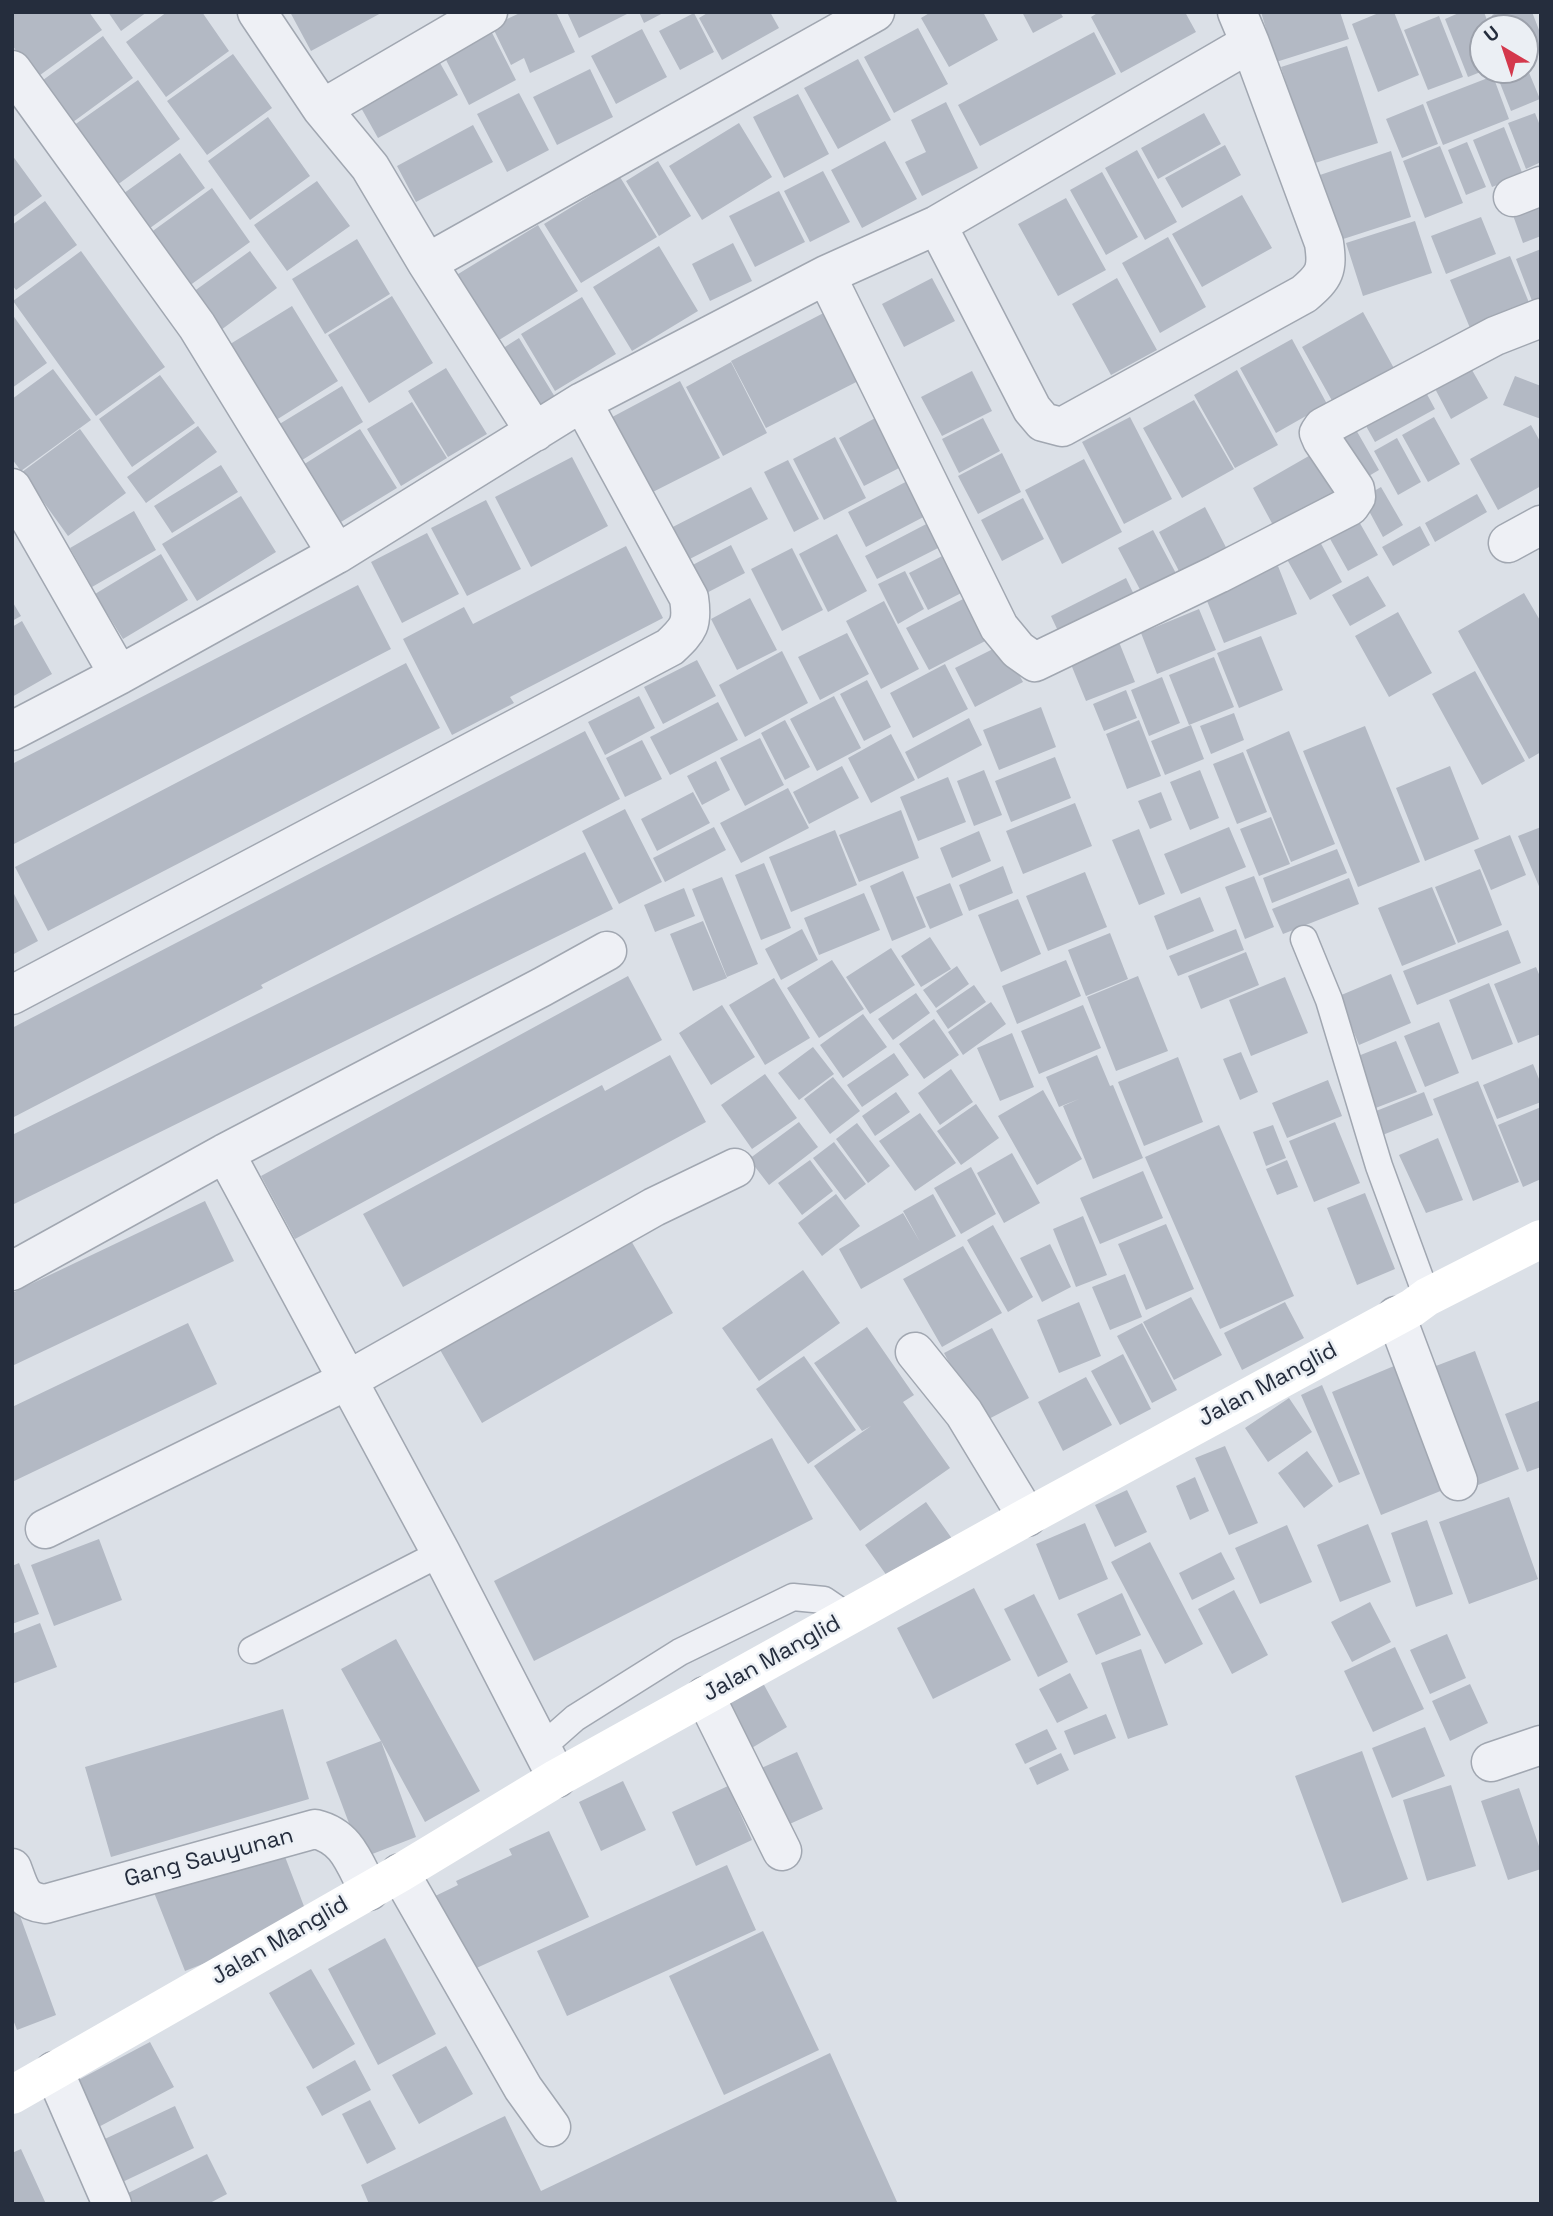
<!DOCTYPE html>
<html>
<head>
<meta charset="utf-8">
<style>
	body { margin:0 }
	#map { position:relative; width:1553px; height:2216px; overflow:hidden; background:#dbe0e7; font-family:"Space Grotesk",sans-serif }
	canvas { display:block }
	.frame { position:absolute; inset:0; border:14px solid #252d3d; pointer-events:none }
	.north { position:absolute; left:1469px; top:14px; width:70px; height:70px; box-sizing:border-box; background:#ebeff4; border:2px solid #9ca1ab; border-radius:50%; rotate:321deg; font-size:19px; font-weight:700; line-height:28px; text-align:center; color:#252d3d }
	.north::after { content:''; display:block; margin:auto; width:24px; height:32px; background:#d4384c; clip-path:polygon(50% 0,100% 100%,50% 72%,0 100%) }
</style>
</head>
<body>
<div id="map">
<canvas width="1553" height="2216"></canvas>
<div class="frame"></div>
<div class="north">U</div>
</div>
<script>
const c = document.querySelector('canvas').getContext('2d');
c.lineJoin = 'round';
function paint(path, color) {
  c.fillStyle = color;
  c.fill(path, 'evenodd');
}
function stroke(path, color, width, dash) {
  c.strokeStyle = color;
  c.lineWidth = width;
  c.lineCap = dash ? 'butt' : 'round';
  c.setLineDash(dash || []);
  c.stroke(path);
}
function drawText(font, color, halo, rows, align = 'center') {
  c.font = font + ' "Space Grotesk",sans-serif';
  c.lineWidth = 5;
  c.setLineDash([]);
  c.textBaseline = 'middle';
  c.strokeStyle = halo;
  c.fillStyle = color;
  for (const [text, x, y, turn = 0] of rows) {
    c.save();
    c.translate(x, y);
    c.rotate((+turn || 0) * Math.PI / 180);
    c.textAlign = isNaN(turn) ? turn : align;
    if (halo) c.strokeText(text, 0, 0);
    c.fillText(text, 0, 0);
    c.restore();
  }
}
paint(new Path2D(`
	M12 12H89L102 30 36 78 12 45Z
	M108 12H147L121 31Z
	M167 12H202L229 51 166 97 126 42Z
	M290 12H383L311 51Z
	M522 12H556L575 52 530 73 524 58 511 65 492 26Z
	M567 12H631L579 38Z
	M639 12H665L644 23Z
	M709 12H770L779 28 722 60 699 18Z
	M931 12H983L998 40 949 67 921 18Z
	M1022 12H1060L1063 17 1033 33Z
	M1099 12H1185L1196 32 1121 73 1091 17Z
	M1261 12H1340L1349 39 1276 62Z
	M1381 12H1394L1419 75 1378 92 1352 24Z
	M1461 12H1484L1490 28H1483V71L1468 77 1445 19Z
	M1499 12H1532L1541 35V48L1525 54V28H1498L1492 15Z
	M694 13 714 52 680 70 659 31Z
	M1439 16 1463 77 1428 90 1404 30Z
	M488 25 516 80 469 105 440 48Z
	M918 28 948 84 894 113 864 57Z
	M642 29 667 77 616 104 591 56Z
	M1094 32 1116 74 980 146 958 105Z
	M103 36 133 78 69 125 39 83Z
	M1347 46 1378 143 1312 164 1281 67Z
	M233 54 272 108 207 155 167 101Z
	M435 54 458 95 378 138 355 97Z
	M858 59 891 120 838 149 804 88Z
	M1525 63 1540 99 1511 111 1496 73 1504 70H1525Z
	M590 69 613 117 557 145 533 97Z
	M1493 76 1509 119 1443 145 1426 102Z
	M138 80 180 139 113 188 70 128Z
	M519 93 549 150 507 172 477 114Z
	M798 94 829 154 784 178 753 117Z
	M946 102 978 168 922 196 905 162 926 152 911 120Z
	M1423 104 1438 144 1402 158 1386 119Z
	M1204 113 1221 144 1158 179 1141 148Z
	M1535 113 1541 128V162L1526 169 1508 123Z
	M268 117 310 176 250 220 208 161Z
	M739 123 772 177 702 220 669 166Z
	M473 125 493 162 416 202 397 166Z
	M1504 127 1523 175 1492 187 1473 140Z
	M885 141 917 199 862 228 831 170Z
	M1467 142 1486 187 1466 195 1448 150Z
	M1225 145 1241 175 1182 208 1165 178Z
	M1440 146 1463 203 1425 218 1403 161Z
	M1137 150 1177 222 1145 240 1105 168Z
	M1391 151 1411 217 1334 242 1314 177Z
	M180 153 205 188 146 231 120 196Z
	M12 155 42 196 12 218Z
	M658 161 691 216 659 236 626 181Z
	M823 171 850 222 810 242 784 191Z
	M1102 172 1138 237 1106 255 1070 190Z
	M620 177 657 237 581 283 544 224Z
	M317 181 350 226 287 271 254 225Z
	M212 188 250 242 189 286 150 233Z
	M779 191 805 242 755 267 729 216Z
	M1242 195 1272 248 1202 287 1172 234Z
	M1066 198 1106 270 1058 296 1018 224Z
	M45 201 77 245 16 290 12 285V225Z
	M1541 206V236L1523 243 1510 207Z
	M1481 217 1496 254 1446 274 1431 236Z
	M1415 221 1432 273 1363 296 1346 243Z
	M538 225 578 291 491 345 450 279Z
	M1168 237 1206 307 1160 333 1122 263Z
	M357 239 390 294 325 334 292 279Z
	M733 243 752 281 710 301 692 264Z
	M659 246 698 311 632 351 593 287Z
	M1541 249V303L1534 306 1516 259Z
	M81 251 165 367 96 416 13 301Z
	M250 251 277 288 221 330 193 292Z
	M1510 256 1530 305 1470 328 1450 280Z
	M932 278 955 321 904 347 882 304Z
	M1117 278 1157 350 1111 375 1072 304Z
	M392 296 433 363 369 403 328 335Z
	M582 297 616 354 555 391 521 334Z
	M839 305 874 373 766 428 731 361Z
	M292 306 338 381 273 422 227 346Z
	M1363 312 1396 372 1335 406 1302 347Z
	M12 314 47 363 12 388Z
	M519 338 555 397 533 410 497 352Z
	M1292 339 1327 404 1276 433 1240 368Z
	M731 362 767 433 723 456 686 387Z
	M1468 363 1488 398 1451 419 1432 383Z
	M446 368 487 434 448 457 408 391Z
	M53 369 91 420 21 471 12 459V399Z
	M1237 370 1278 445 1235 468 1194 395Z
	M972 371 992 411 942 436 921 397Z
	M160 375 195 423 132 467 99 419Z
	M1515 376 1541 386V419L1503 405Z
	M680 381 720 458 639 499 601 423Z
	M1422 385 1435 409 1375 442 1362 419Z
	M342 386 363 422 291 467 268 431Z
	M1194 400 1234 469 1182 498 1143 428Z
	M412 402 447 458 401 486 367 429Z
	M877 417 903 466 864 486 839 438Z
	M1130 417 1172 499 1124 524 1082 442Z
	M1434 417 1460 464 1428 482 1402 435Z
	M983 418 1000 451 959 473 942 439Z
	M1531 425 1541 443V486L1498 510 1470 459Z
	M198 426 217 452 146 503 127 477Z
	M1355 428 1379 470 1357 483 1333 440Z
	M80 429 126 493 68 536 22 472Z
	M360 429 397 488 331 528 295 470Z
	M835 437 866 498 824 520 793 459Z
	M1397 438 1421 482 1398 495 1374 451Z
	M1002 453 1021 492 978 514 958 476Z
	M1314 453 1335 492 1274 527 1253 488Z
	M572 457 608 526 531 567 495 497Z
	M1084 459 1122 532 1062 564 1025 490Z
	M788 460 819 519 794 532 764 472Z
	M221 465 238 492 172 533 154 506Z
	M917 476 935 511 866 547 848 512Z
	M751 487 768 519 678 565 661 533Z
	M1381 487 1403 525 1383 537 1362 498Z
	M1477 494 1487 512 1435 542 1425 523Z
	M241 496 276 552 197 601 162 544Z
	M1023 498 1044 539 1002 561 981 520Z
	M486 500 521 569 467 596 431 528Z
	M1205 507 1230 555 1183 579 1159 532Z
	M134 511 156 550 92 587 70 548Z
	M1353 511 1378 555 1348 571 1324 528Z
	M934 520 946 544 877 579 865 556Z
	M1420 526 1430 545 1393 566 1382 547Z
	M1313 529 1342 582 1310 600 1280 547Z
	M1153 530 1180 581 1145 599 1118 548Z
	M427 533 459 594 402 623 371 562Z
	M837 534 867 591 828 612 799 554Z
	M731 545 745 573 695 599 681 571Z
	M626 546 663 618 510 697 514 703 452 735 403 639 464 607 473 624Z
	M792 548 823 610 782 631 751 569Z
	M956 549 975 586 928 610 909 573Z
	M161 554 188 600 123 639 95 594Z
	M1278 566 1297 614 1224 643 1205 596Z
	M905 571 924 609 898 624 878 584Z
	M1368 576 1386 606 1350 626 1332 595Z
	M1126 578 1140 607 1065 646 1051 616Z
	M358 585 391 649 12 845V764Z
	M1524 593 1541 622V752L1529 759 1458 631Z
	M971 595 993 637 929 670 906 628Z
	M750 598 777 650 737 670 711 619Z
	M12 601 21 616 12 621Z
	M884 601 919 669 881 689 846 621Z
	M1199 609 1216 650 1157 674 1141 633Z
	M1398 612 1432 673 1389 697 1355 636Z
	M22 621 52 674 12 697V627Z
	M847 633 869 674 820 700 798 657Z
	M1261 636 1283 690 1239 708 1217 653Z
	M1119 642 1135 682 1086 701 1070 662Z
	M1003 644 1023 682 975 707 955 668Z
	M782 651 808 703 745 737 719 685Z
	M1214 657 1234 707 1189 725 1169 675Z
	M697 660 716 696 663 724 644 687Z
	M406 663 440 728 48 931 15 867Z
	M945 664 968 709 913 738 890 693Z
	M1475 671 1525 761 1482 785 1432 694Z
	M1162 677 1180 723 1149 736 1131 690Z
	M867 680 891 727 864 741 840 694Z
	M1126 690 1137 718 1104 731 1093 704Z
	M639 696 655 728 605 755 588 722Z
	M834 696 861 748 817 771 790 719Z
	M718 702 738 740 670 775 650 737Z
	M1041 707 1056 747 999 770 983 730Z
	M1234 713 1244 740 1211 754 1200 726Z
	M969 718 982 745 918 779 905 752Z
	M785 720 810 767 785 780 761 733Z
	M1139 720 1161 776 1127 789 1106 734Z
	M1191 725 1204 759 1165 775 1151 741Z
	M1365 726 1420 862 1358 887 1303 751Z
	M585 731 620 799 261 985 263 988 12 1118V1028Z
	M1289 731 1335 844 1291 862 1246 750Z
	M891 734 915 780 871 803 848 758Z
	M760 738 784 785 745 806 720 758Z
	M642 740 662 779 625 797 606 758Z
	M1243 752 1267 812 1237 824 1213 764Z
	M1055 757 1071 798 1011 822 995 781Z
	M716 761 730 790 702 805 687 776Z
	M842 766 859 798 809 824 793 792Z
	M1450 766 1479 839 1425 861 1396 788Z
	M984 770 1002 815 974 826 957 781Z
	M1200 770 1219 818 1190 830 1170 782Z
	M948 777 966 822 918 841 900 797Z
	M788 788 809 828 741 863 720 823Z
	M693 792 710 823 657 851 641 819Z
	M1161 792 1172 820 1150 829 1138 801Z
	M1075 803 1092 846 1023 874 1006 831Z
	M625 809 662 882 619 904 582 831Z
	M901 810 919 858 859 882 839 835Z
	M1271 817 1290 864 1259 876 1240 829Z
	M714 827 726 850 665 882 653 858Z
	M1229 827 1246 867 1181 894 1164 854Z
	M1541 827V891L1518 836Z
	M1139 829 1165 894 1139 905 1112 840Z
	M835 830 857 885 791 912 769 857Z
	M979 831 991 861 952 878 940 848Z
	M1510 835 1526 875 1491 890 1474 850Z
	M1337 849 1347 873 1272 903 1263 878Z
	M585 852 613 909 12 1205V1135Z
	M764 863 791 928 761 940 735 875Z
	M1003 866 1013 893 969 911 959 885Z
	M1480 869 1502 925 1458 943 1435 887Z
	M903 871 926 927 892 941 870 886Z
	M1085 872 1107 927 1048 951 1026 896Z
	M1254 876 1274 927 1245 939 1225 887Z
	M722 877 758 964 727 977 692 889Z
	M1349 878 1359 904 1283 934 1272 909Z
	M950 883 963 915 930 929 916 897Z
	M1432 887 1456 944 1402 966 1378 908Z
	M684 888 695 916 655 932 644 905Z
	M12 890 38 941 12 955Z
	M864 893 880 930 819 955 804 918Z
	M1200 897 1214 931 1167 950 1154 916Z
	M1018 899 1041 954 1001 972 978 915Z
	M703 921 727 978 693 991 670 934Z
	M802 929 818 960 781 980 765 949Z
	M1236 929 1244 950 1178 976 1169 956Z
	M1508 930 1521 963 1417 1005 1403 971Z
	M1110 933 1128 979 1086 996 1068 950Z
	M930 937 951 969 921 987 901 956Z
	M891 948 915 985 870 1014 846 977Z
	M1246 952 1259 985 1201 1009 1188 976Z
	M832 960 864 1009 819 1038 787 988Z
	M1066 960 1081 996 1017 1024 1002 986Z
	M957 966 969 984 936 1008 923 990Z
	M1536 967 1541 979V1034L1518 1043 1494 984Z
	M1391 974 1411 1023 1359 1045 1339 996Z
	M628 976 662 1040 295 1239 261 1176Z
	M1138 976 1168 1051 1116 1071 1087 997Z
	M1285 977 1308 1033 1251 1056 1229 1000Z
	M774 978 810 1038 765 1065 729 1005Z
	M1489 983 1513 1044 1472 1060 1449 1000Z
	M974 985 986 1002 948 1029 936 1011Z
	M916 993 930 1013 893 1040 878 1019Z
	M991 1002 1006 1024 963 1055 948 1032Z
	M722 1005 755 1057 711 1085 679 1033Z
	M1083 1005 1101 1048 1039 1074 1021 1031Z
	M863 1014 887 1047 843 1078 820 1045Z
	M934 1019 959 1055 924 1079 899 1044Z
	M1439 1022 1459 1073 1425 1087 1404 1036Z
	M1012 1033 1034 1087 1000 1101 977 1048Z
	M1396 1041 1417 1092 1373 1109 1353 1058Z
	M813 1047 834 1074 799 1100 778 1073Z
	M1241 1052 1258 1092 1240 1100 1223 1059Z
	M894 1053 909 1075 862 1107 847 1085Z
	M670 1055 706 1122 403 1287 363 1214 602 1085 605 1091Z
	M1097 1055 1110 1086 1113 1085 1143 1158 1093 1179 1063 1106 1079 1099 1059 1107 1046 1077Z
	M1178 1057 1203 1122 1144 1146 1118 1082Z
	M1533 1064 1541 1084V1102L1497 1119 1483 1085Z
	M951 1069 973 1102 940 1125 918 1093Z
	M765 1074 797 1118 752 1149 721 1105Z
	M833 1077 860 1111 830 1134 804 1099Z
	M1328 1080 1342 1116 1287 1138 1272 1103Z
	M1478 1081 1519 1182 1473 1201 1433 1099Z
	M1043 1090 1082 1159 1037 1185 998 1116Z
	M896 1092 910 1112 875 1136 862 1116Z
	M1424 1092 1433 1115 1380 1136 1371 1113Z
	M976 1104 999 1138 961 1165 937 1131Z
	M1541 1107V1179L1523 1187 1498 1125Z
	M920 1113 956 1163 915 1191 879 1141Z
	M799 1122 818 1147 769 1185 749 1159Z
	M1335 1122 1360 1183 1314 1202 1289 1141Z
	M857 1123 890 1166 868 1183 836 1139Z
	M1219 1125 1294 1296 1220 1329 1145 1157Z
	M1273 1125 1286 1158 1266 1166 1253 1132Z
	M1438 1138 1463 1200 1426 1213 1399 1155Z
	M834 1142 866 1184 845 1200 813 1158Z
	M1012 1153 1040 1203 1004 1223 977 1173Z
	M810 1160 833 1191 802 1215 778 1183Z
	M1287 1160 1298 1187 1277 1195 1266 1169Z
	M971 1167 996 1214 961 1234 934 1188Z
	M1143 1171 1163 1218 1100 1244 1080 1198Z
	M1365 1193 1395 1269 1357 1285 1327 1208Z
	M836 1194 860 1226 822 1256 798 1223Z
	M933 1194 956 1236 861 1289 839 1249 903 1213 920 1242 903 1211Z
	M205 1201 234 1261 12 1366V1293Z
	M1083 1216 1107 1275 1076 1287 1053 1229Z
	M1166 1224 1194 1289 1146 1310 1118 1244Z
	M993 1225 1033 1297 1008 1312 967 1240Z
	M626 1232 673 1313 482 1423 435 1341Z
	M1050 1244 1071 1287 1042 1302 1020 1258Z
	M963 1246 1002 1313 942 1347 903 1279Z
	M803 1270 840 1323 759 1381 722 1328Z
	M1125 1274 1142 1317 1110 1330 1092 1287Z
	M1191 1297 1222 1355 1174 1380 1143 1322Z
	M1079 1302 1101 1356 1059 1373 1037 1320Z
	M1285 1302 1304 1338 1242 1370 1224 1333Z
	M188 1323 217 1384 12 1482V1407Z
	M1142 1323 1177 1390 1152 1403 1117 1336Z
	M867 1327 914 1395 903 1402 950 1468 860 1531 814 1466 871 1426 862 1431 814 1363Z
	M992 1328 1029 1398 981 1423 944 1353Z
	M1475 1351 1519 1469 1473 1487 1428 1369Z
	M1123 1354 1151 1409 1120 1425 1091 1371Z
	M804 1356 856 1430 808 1464 756 1389Z
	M1394 1366 1443 1490 1381 1515 1332 1392Z
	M1086 1377 1112 1425 1063 1451 1038 1402Z
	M1322 1385 1360 1474 1339 1483 1301 1395Z
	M1289 1398 1312 1432 1268 1462 1245 1428Z
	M1541 1400V1467L1527 1472 1505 1414Z
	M772 1438 813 1519 534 1661 494 1581Z
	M1225 1446 1258 1523 1229 1535 1195 1458Z
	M1307 1451 1333 1486 1304 1508 1278 1473Z
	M1195 1477 1209 1511 1190 1520 1176 1486Z
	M1127 1490 1147 1532 1115 1547 1095 1505Z
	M1509 1497 1538 1579 1469 1604 1439 1522Z
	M926 1502 953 1540 892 1583 865 1545Z
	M1427 1520 1453 1594 1416 1607 1391 1533Z
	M1085 1523 1108 1579 1059 1600 1036 1544Z
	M1368 1524 1391 1582 1340 1602 1317 1545Z
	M1287 1525 1312 1582 1260 1604 1235 1548Z
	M99 1539 122 1600 54 1626 31 1565Z
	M1150 1542 1203 1644 1165 1664 1111 1562Z
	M1221 1552 1235 1579 1192 1600 1179 1573Z
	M19 1563 39 1614 12 1624V1566Z
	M974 1588 1011 1660 933 1699 897 1628Z
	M1234 1590 1268 1655 1232 1674 1198 1609Z
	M1122 1593 1141 1635 1096 1655 1077 1614Z
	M1034 1594 1068 1662 1038 1677 1004 1609Z
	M1370 1602 1391 1642 1352 1662 1331 1622Z
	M40 1623 57 1667 12 1684V1634Z
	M1447 1634 1466 1678 1430 1694 1410 1650Z
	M396 1639 480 1791 425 1822 381 1741 416 1837 362 1858 326 1762 381 1741 341 1669Z
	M1395 1647 1424 1709 1373 1732 1344 1671Z
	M1141 1649 1168 1725 1128 1739 1101 1663Z
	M1070 1673 1088 1708 1057 1723 1039 1689Z
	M763 1683 787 1727 750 1749 725 1705Z
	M1470 1684 1488 1723 1450 1741 1432 1701Z
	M283 1709 309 1799 111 1857 85 1767Z
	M1106 1714 1116 1738 1074 1755 1064 1731Z
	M1425 1727 1445 1776 1392 1798 1372 1748Z
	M1047 1729 1057 1749 1025 1764 1015 1744Z
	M1362 1751 1408 1879 1342 1903 1295 1776Z
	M797 1752 823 1809 783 1827 757 1770Z
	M1061 1753 1069 1770 1037 1785 1029 1768Z
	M623 1781 646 1830 601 1851 579 1802Z
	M1451 1785 1476 1866 1427 1881 1403 1800Z
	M728 1786 752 1840 696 1866 672 1812Z
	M1519 1788 1541 1852V1869L1508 1880 1481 1801Z
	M549 1831 589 1917 461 1975 427 1900 458 1885 456 1881 512 1855 509 1849Z
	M279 1841 310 1922 185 1971 153 1890Z
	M727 1865 756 1930 567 2016 537 1951Z
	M16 1905 56 2015 17 2030 12 2017V1906Z
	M763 1931 819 2050 724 2095 669 1976Z
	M385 1938 436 2034 378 2065 328 1969Z
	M311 1969 355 2044 313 2069 269 1993Z
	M150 2042 174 2087 91 2131 67 2086Z
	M446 2046 473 2094 419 2124 392 2075Z
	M830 2053 898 2204H369L361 2185 505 2116 541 2191Z
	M355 2060 371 2090 322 2116 306 2087Z
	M370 2100 396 2149 367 2164 342 2114Z
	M175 2106 194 2148 112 2187 92 2145Z
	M21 2149 46 2204H12V2153Z
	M207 2154 227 2194 208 2204H118L116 2199Z`), '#b3b9c4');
const lane = new Path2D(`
	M1304 939 1329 1000 1379 1166 1427 1297
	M252 1650 441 1553
	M541 1748 575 1718 680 1652 793 1597 824 1600 849 1617`);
const street = new Path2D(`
	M257 12 322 109 370 167 427 263 535 432
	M12 70 197 326 337 554
	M322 109 488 12
	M1513 197 1541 186
	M937 225 1032 409 1043 422 1062 427 1304 294C1325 276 1328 270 1324 243L1250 43 1237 12
	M427 263 875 12
	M826 275 999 627 1018 650 1035 662 1218 574 1350 506 1356 497 1355 489 1322 440 1319 433 1323 427 1495 336 1541 318
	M12 488 119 675
	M1508 543 1541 525
	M12 731 119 675 337 554 582 402 826 275 937 225 1250 43
	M12 995 670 647C689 629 693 624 689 598L582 402
	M225 1153 441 1553 557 1778
	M12 1271 225 1153 542 987 607 951
	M1396 1316 1458 1481
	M915 1352 964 1413 1027 1517
	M45 1529 348 1380 654 1207 735 1168
	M705 1696 782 1851
	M1491 1762 1541 1745
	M12 1868C20 1889 21 1901 45 1904L315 1829C348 1837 354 1863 369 1891
	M400 1873 523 2088 551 2127
	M54 2071 112 2204`);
stroke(lane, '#a1a7b1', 29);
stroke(street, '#a1a7b1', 41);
stroke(lane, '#eef0f5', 26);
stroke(street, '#eef0f5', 38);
stroke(new Path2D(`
	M12 2095 400 1873 557 1778 1027 1517 1412 1308 1427 1297 1541 1239`), '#fff', 38);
drawText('23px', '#252d3d', '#ebeff4', [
	["Jalan Manglid",1268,1385,-28],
	["Jalan Manglid",772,1659,-29],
	["Gang Sauyunan",209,1858,-15],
	["Jalan Manglid",280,1941,-30]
]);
</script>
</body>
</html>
